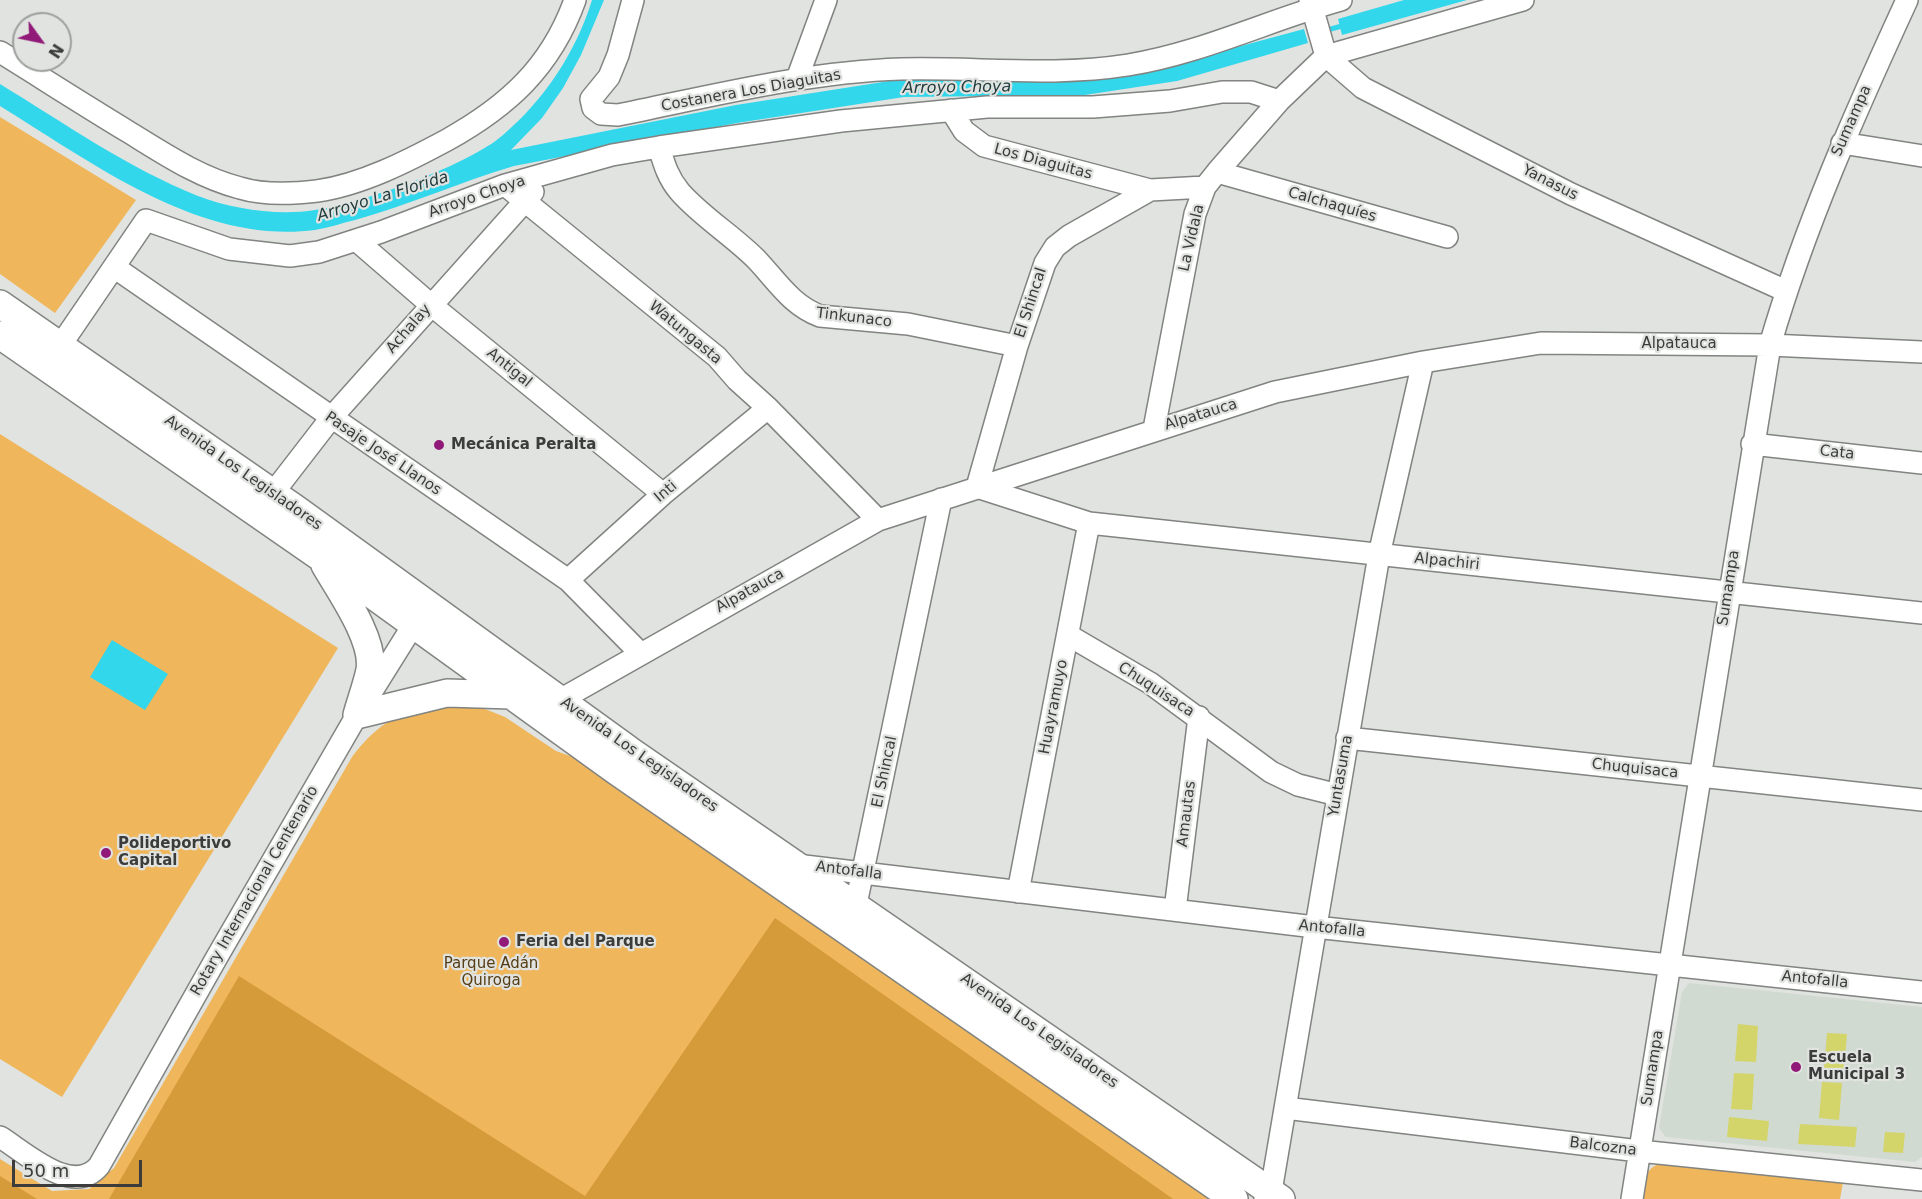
<!DOCTYPE html>
<html>
<head>
<meta charset="utf-8">
<style>
	body { margin:0 }
	#map { position:relative; width:1922px; height:1199px; overflow:hidden; background:#e0e3df; font-family:"DejaVu Sans",sans-serif }
	canvas { display:block }
	.north { position:absolute; left:12px; top:12px; width:60px; height:60px; box-sizing:border-box; background:#e0e3df; border:2px solid #9ea09d; border-radius:50%; rotate:123deg; font-size:16px; font-weight:700; line-height:24px; text-align:center; color:#3b3c3b }
	.north::after { content:''; display:block; margin:auto; width:21px; height:27px; background:#911a78; clip-path:polygon(50% 0,100% 100%,50% 72%,0 100%) }
	.scale { position:absolute; left:12px; top:1160px; width:130px; height:27px; box-sizing:border-box; border:3px solid #3b3c3b; border-top:0; padding-left:8px; font-size:18px; line-height:21px; white-space:nowrap; color:#3b3c3b; -webkit-text-stroke:4px #e0e3df; paint-order:stroke }
</style>
</head>
<body>
<div id="map">
<canvas width="1922" height="1199"></canvas>
<div class="north">N</div>
<div class="scale">50 m</div>
</div>
<script>
const c = document.querySelector('canvas').getContext('2d');
c.lineJoin = 'round';
function paint(path, color) {
  c.fillStyle = color;
  c.fill(path, 'evenodd');
}
function stroke(path, color, width, dash) {
  c.strokeStyle = color;
  c.lineWidth = width;
  c.lineCap = dash ? 'butt' : 'round';
  c.setLineDash(dash || []);
  c.stroke(path);
}
function drawText(font, color, halo, rows, align = 'center') {
  c.font = font + ' "DejaVu Sans",sans-serif';
  c.lineWidth = 4.5;
  c.setLineDash([]);
  c.textBaseline = 'middle';
  c.strokeStyle = halo;
  c.fillStyle = color;
  for (const [text, x, y, turn = 0] of rows) {
    c.save();
    c.translate(x, y);
    c.rotate((+turn || 0) * Math.PI / 180);
    c.textAlign = isNaN(turn) ? turn : align;
    if (halo) c.strokeText(text, 0, 0);
    c.fillText(text, 0, 0);
    c.restore();
  }
}
paint(new Path2D(`
	M1689 983 1922 1007V1157L1915 1162 1666 1137 1659 1128 1682 992Z`), '#d1dad0');
paint(new Path2D(`
	M0 117 136 200 55 313 0 274Z
	M0 434 338 648 62 1097 0 1059Z
	M470 703 505 717 556 751 584 761 1214 1199H0V1159L52 1191 89 1189 114 1168 352 757C389 709 413 710 470 703Z
	M1663 1163 1843 1182 1840 1199H1641C1643 1182 1644 1167 1663 1163Z`), '#efb65b');
paint(new Path2D(`
	M775 918 1173 1199H109L239 976 585 1196Z
	M0 1176 37 1199H0Z`), '#d59b3a');
paint(new Path2D(`
	M592 0H604L581 55 563 88 542 118 511 150 736 105 902 79 1174 64 1304 29 1308 43 1177 81 1085 95 904 97 737 123 514 166C460 182 409 205 355 220 342 223 328 228 315 230 200 245 93 163 0 106V84C64 123 128 168 198 196 232 209 278 216 315 210 360 204 469 165 503 135 545 99 576 52 592 0Z
	M1404 0H1467L1342 35 1338 19Z
	M112 640 168 674 145 710 90 677Z`), '#32d7ec');
stroke(new Path2D(`
	M1323 31 1346 25`), '#32d7ec', 5);
paint(new Path2D(`
	M1738 1024 1758 1026 1756 1062 1735 1061Z
	M1827 1033 1847 1034 1844 1071 1824 1069Z
	M1734 1073 1754 1074 1752 1110 1731 1109Z
	M1822 1082 1842 1083 1839 1120 1819 1118Z
	M1729 1117 1769 1121 1767 1141 1727 1137Z
	M1800 1124 1857 1127 1855 1147 1798 1144Z
	M1885 1132 1905 1133 1903 1153 1883 1152Z`), '#d3d46a');
const minor = new Path2D(`
	M633 0 618 55 609 77 591 99 593 108 601 114 618 115C712 96 806 72 901 69 977 67 1052 77 1128 65 1202 53 1269 20 1341 0
	M1310 0 1326 56
	M0 52C42 78 84 105 127 131 163 153 198 177 240 188 263 195 292 194 317 191 361 185 408 161 447 140 508 106 551 67 575 0
	M1326 56 1363 88 1571 194 1786 291
	M797 79 826 0
	M951 110 964 131 984 146 1150 190
	M1842 143 1922 156
	M659 147C664 164 668 178 680 192 702 217 732 235 756 259 777 281 791 305 820 316L908 324 1017 346
	M1217 172 1447 237
	M505 185 717 357 737 380 768 408 878 520
	M1205 187 1150 190 1069 236 1055 247 1045 263 1017 346 977 487 1089 523 1922 613
	M356 240 430 304 663 494
	M114 267 568 580 640 653
	M60 346 146 220 229 249 290 256 319 252 381 232 505 185 612 155 659 147 841 121 987 107H1093L1170 101 1222 92H1251L1279 101
	M1154 429 1195 214 1205 187 1217 172 1279 101 1326 56 1523 0
	M1752 444 1922 463
	M273 493 331 418 533 192
	M568 580 663 494 768 408
	M1068 635 1150 683 1271 772 1298 785 1338 795
	M552 711 560 700 878 520 1275 392 1423 362 1541 343 1770 345 1922 352
	M1347 738 1922 800
	M796 865 1315 927 1922 992
	M1018 892 1089 523
	M856 904 941 499
	M1175 910 1199 717
	M1285 1108 1639 1151 1922 1180
	M0 1137C26 1153 73 1197 99 1166L217 957 357 715 422 611
	M1265 1199 1271 1191 1379 555 1423 362
	M1632 1199 1770 345C1805 225 1855 113 1907 0`);
const major = new Path2D(`
	M0 304 296 509 629 750 1281 1199
	M0 335 320 557 615 770 1234 1199
	M325 565C340 591 375 640 370 670 367 685 361 700 357 715L447 693 512 695`);
stroke(minor, '#818480', 24);
stroke(major, '#818480', 30);
stroke(minor, '#fff', 21);
stroke(major, '#fff', 27);
for (const [x, y, r, color] of [
	[439,445,6,"#911a78"],
	[106,853,6,"#911a78"],
	[504,942,6,"#911a78"],
	[1796,1067,6,"#911a78"]
]) {
  const dot = new Path2D();
  dot.arc(x, y, r, 0, 2 * Math.PI);
  c.fillStyle = color;
  c.fill(dot);
  stroke(dot, '#e0e3df', 2);
}
drawText('15px', '#3b3c3b', '#e0e3df', [
	["Costanera Los Diaguitas",751,91,-10],
	["Sumampa",1852,121,-66],
	["Los Diaguitas",1043,162,15],
	["Yanasus",1550,183,27],
	["Arroyo Choya",477,197,-19],
	["Calchaquíes",1332,205,16],
	["La Vidala",1192,238,-77],
	["El Shincal",1031,303,-72],
	["Tinkunaco",854,318,7],
	["Achalay",409,329,-49],
	["Watungasta",685,333,40],
	["Alpatauca",1679,344],
	["Antigal",509,368,39],
	["Alpatauca",1201,415,-17],
	["Cata",1837,453,6],
	["Pasaje José Llanos",383,454,34],
	["Avenida Los Legisladores",243,473,35],
	["Inti",666,492,-40],
	["Alpachiri",1447,562,6],
	["Sumampa",1729,588,-81],
	["Alpatauca",750,591,-29],
	["Chuquisaca",1156,690,33],
	["Huayramuyo",1054,707,-79],
	["Avenida Los Legisladores",639,755,35],
	["Chuquisaca",1635,769,6],
	["El Shincal",885,772,-78],
	["Yuntasuma",1341,776,-80],
	["Amautas",1187,814,-83],
	["Antofalla",849,871,7],
	["Rotary Internacional Centenario",255,891,-60],
	["Antofalla",1332,929,6],
	["Antofalla",1815,980,6],
	["Avenida Los Legisladores",1039,1031,35],
	["Sumampa",1653,1068,-81],
	["Balcozna",1603,1147,7]
]);
drawText('bold 15px', '#3b3c3b', '#e0e3df', [
	["Mecánica Peralta",451,445],
	["Polideportivo",118,844],
	["Capital",118,861],
	["Feria del Parque",516,942],
	["Escuela",1808,1058],
	["Municipal 3",1808,1075]
], 'left');
drawText('15px', '#563d16', '#e0e3df', [
	["Parque Adán",491,964],
	["Quiroga",491,981]
]);
drawText('italic 16px', '#223c3f', '#e0e3df', [
	["Arroyo Choya",957,88,-1],
	["Arroyo La Florida",383,197,-17]
]);
</script>
</body>
</html>
